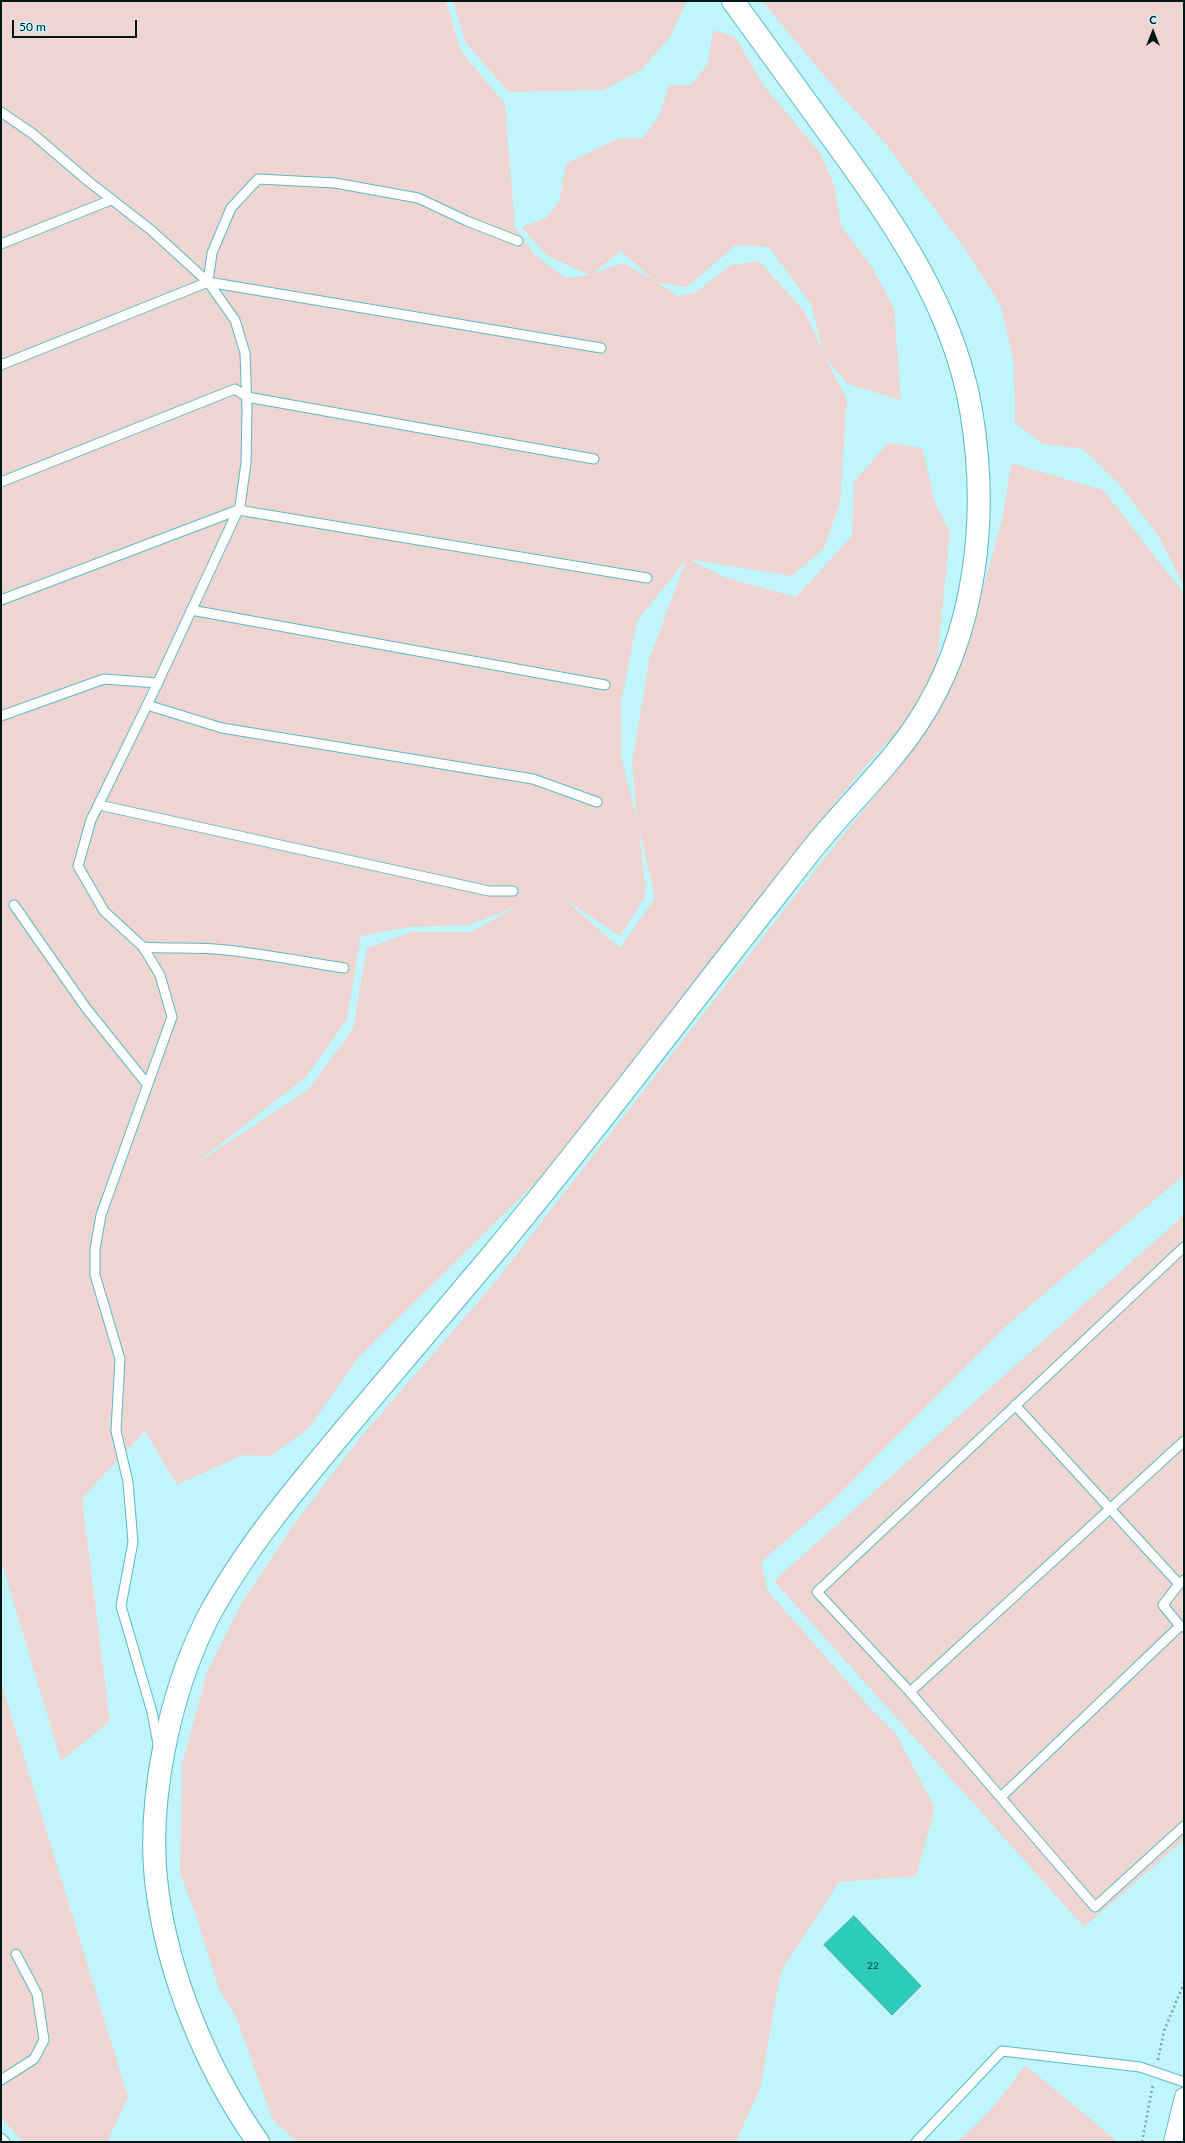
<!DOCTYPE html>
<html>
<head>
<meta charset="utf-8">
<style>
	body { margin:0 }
	#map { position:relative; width:1185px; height:2143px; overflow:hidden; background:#c0f5fb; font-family:Lato,sans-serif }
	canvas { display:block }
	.frame { position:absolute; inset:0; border:2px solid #00171a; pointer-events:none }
	.north { position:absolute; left:1133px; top:12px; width:40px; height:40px; -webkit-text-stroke:3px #c0f5fb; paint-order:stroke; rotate:0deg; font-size:11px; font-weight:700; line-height:16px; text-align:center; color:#00171a }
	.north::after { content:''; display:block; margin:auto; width:14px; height:18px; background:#00171a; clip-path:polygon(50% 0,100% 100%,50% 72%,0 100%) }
	.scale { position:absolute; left:12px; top:20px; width:125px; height:18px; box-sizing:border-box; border:2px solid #00171a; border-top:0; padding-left:5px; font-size:12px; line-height:14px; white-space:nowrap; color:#00171a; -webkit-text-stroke:3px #c0f5fb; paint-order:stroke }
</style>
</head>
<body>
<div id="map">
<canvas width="1185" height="2143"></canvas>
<div class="frame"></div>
<div class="north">С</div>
<div class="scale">50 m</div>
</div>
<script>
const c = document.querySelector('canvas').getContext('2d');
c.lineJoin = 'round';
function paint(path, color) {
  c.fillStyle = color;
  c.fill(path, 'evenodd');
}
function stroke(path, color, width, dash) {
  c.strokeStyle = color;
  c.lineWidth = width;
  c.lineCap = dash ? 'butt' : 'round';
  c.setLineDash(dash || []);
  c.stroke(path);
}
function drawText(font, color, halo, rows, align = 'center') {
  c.font = font + ' Lato,sans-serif';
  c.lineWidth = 3.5;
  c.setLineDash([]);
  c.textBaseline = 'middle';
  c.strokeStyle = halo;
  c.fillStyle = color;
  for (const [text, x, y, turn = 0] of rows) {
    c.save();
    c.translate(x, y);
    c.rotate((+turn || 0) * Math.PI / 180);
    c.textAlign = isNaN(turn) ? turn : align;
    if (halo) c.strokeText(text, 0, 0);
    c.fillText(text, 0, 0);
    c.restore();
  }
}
paint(new Path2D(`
	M1 1H446L461 51 505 104 515 227 535 255 565 278 590 275 548 256 521 227 545 219 559 202 566 164 617 139 643 138 659 116 669 85H691L708 64 713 30 735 37 764 86 820 153 835 187 841 226 872 267 894 309 901 400 848 384 825 357 847 400 840 502 824 548 792 576 688 559 724 577 796 597 852 536 854 482 888 443 922 448 935 502 950 533 936 671 902 726 854 779 737 926 632 1063 539 1179 357 1359 309 1428 271 1456 243 1455 177 1485 145 1431 82 1498 110 1721 61 1761 1 1560ZM736 245 769 247 811 304 823 352 804 311 759 261 731 265 695 293 678 296 657 283 687 287ZM621 251 654 280 623 263 592 274ZM686 560 649 660 632 762 637 820 622 761 621 703 637 621ZM639 829 655 898 620 948 563 898 620 936 646 895ZM520 905 472 932H412L367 948 353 1029 308 1090 191 1167 306 1077 347 1019 361 936 409 927 469 925Z
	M453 1H687L670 37 641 70 604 90 509 92 466 43Z
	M762 1H1184V587L1159 537 1120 485 1083 449 1043 444 1015 423 1014 363 1001 306 965 249 885 143 839 93Z
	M1011 463 1103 490 1184 594V1175L1005 1327 832 1501 761 1562 767 1590 871 1709 896 1734 935 1808 916 1876 839 1882 781 1971 760 2088 736 2142H297L273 2120 236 2017 219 1989 194 1909 180 1874 182 1765 207 1672 240 1606 292 1527 360 1438 491 1287 820 864 891 776 925 729 949 684 973 625 1003 516Z
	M1184 1215V1840L1084 1927 774 1581Z
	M1 1682 128 2097 107 2142H23L1 2117Z
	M1025 2065 1112 2137 1115 2142H956C984 2121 1005 2093 1025 2065Z`), '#eed5d2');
const building = new Path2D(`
	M854 1916 921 1986 892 2015 824 1945Z`);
paint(building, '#2dcbbc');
stroke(building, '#4ba89e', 1);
const service = new Path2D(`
	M1 112 33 134 88 181 151 230 208 282 235 320 245 353 247 409 246 463 240 506 152 695 91 820 78 866 104 911 143 947 160 975 172 1017 101 1215 95 1249V1275L120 1359 116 1431 128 1482 133 1542 121 1606 152 1712 158 1744
	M1 244 111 200
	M208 282 212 253 231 208 258 179 335 183 418 198 467 221 518 241
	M1 365 208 282 601 348
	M1 482 235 389 247 397 594 459
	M1 600 238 510 647 578
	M191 610 605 685
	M147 705 222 728 533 779 597 802
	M1 716 104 679 158 683
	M99 805 489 891H513
	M14 905 86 1008 147 1084
	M143 947C171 949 198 947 226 950 265 954 305 962 344 968
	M1184 1247 817 1592 910 1692 1095 1907 1184 1826
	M1015 1405 1179 1584 1184 1580
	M1179 1584 1163 1605 1180 1626 1184 1627
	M910 1692 1184 1441
	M1002 1796 1180 1626
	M1 2080 34 2059 44 2040 37 1994 16 1954
	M1 2138 5 2142
	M916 2142 1002 2051 1140 2067 1184 2082`);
const minor = new Path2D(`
	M1173 2142 1184 2097`);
const primary = new Path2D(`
	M258 2142C207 2070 168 1976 157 1888 146 1804 169 1695 207 1619 244 1549 297 1487 347 1427 396 1369 445 1311 493 1254 590 1138 680 1017 773 899 791 876 809 852 828 830 858 795 891 763 917 724 977 634 989 515 971 410 953 307 896 226 836 143 802 96 767 48 733 1`);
stroke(service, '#5ab9c3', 11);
stroke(minor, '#5ab9c3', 20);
stroke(primary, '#5ab9c3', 24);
stroke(new Path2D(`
	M1158 2060 1164 2031 1184 1983
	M1142 2142 1153 2084`), '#7ca6ab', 2.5, [2, 3]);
stroke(service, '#fff', 9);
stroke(minor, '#fff', 18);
stroke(primary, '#fff', 22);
drawText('10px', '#0b4442', null, [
	["22",873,1966]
]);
</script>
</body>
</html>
